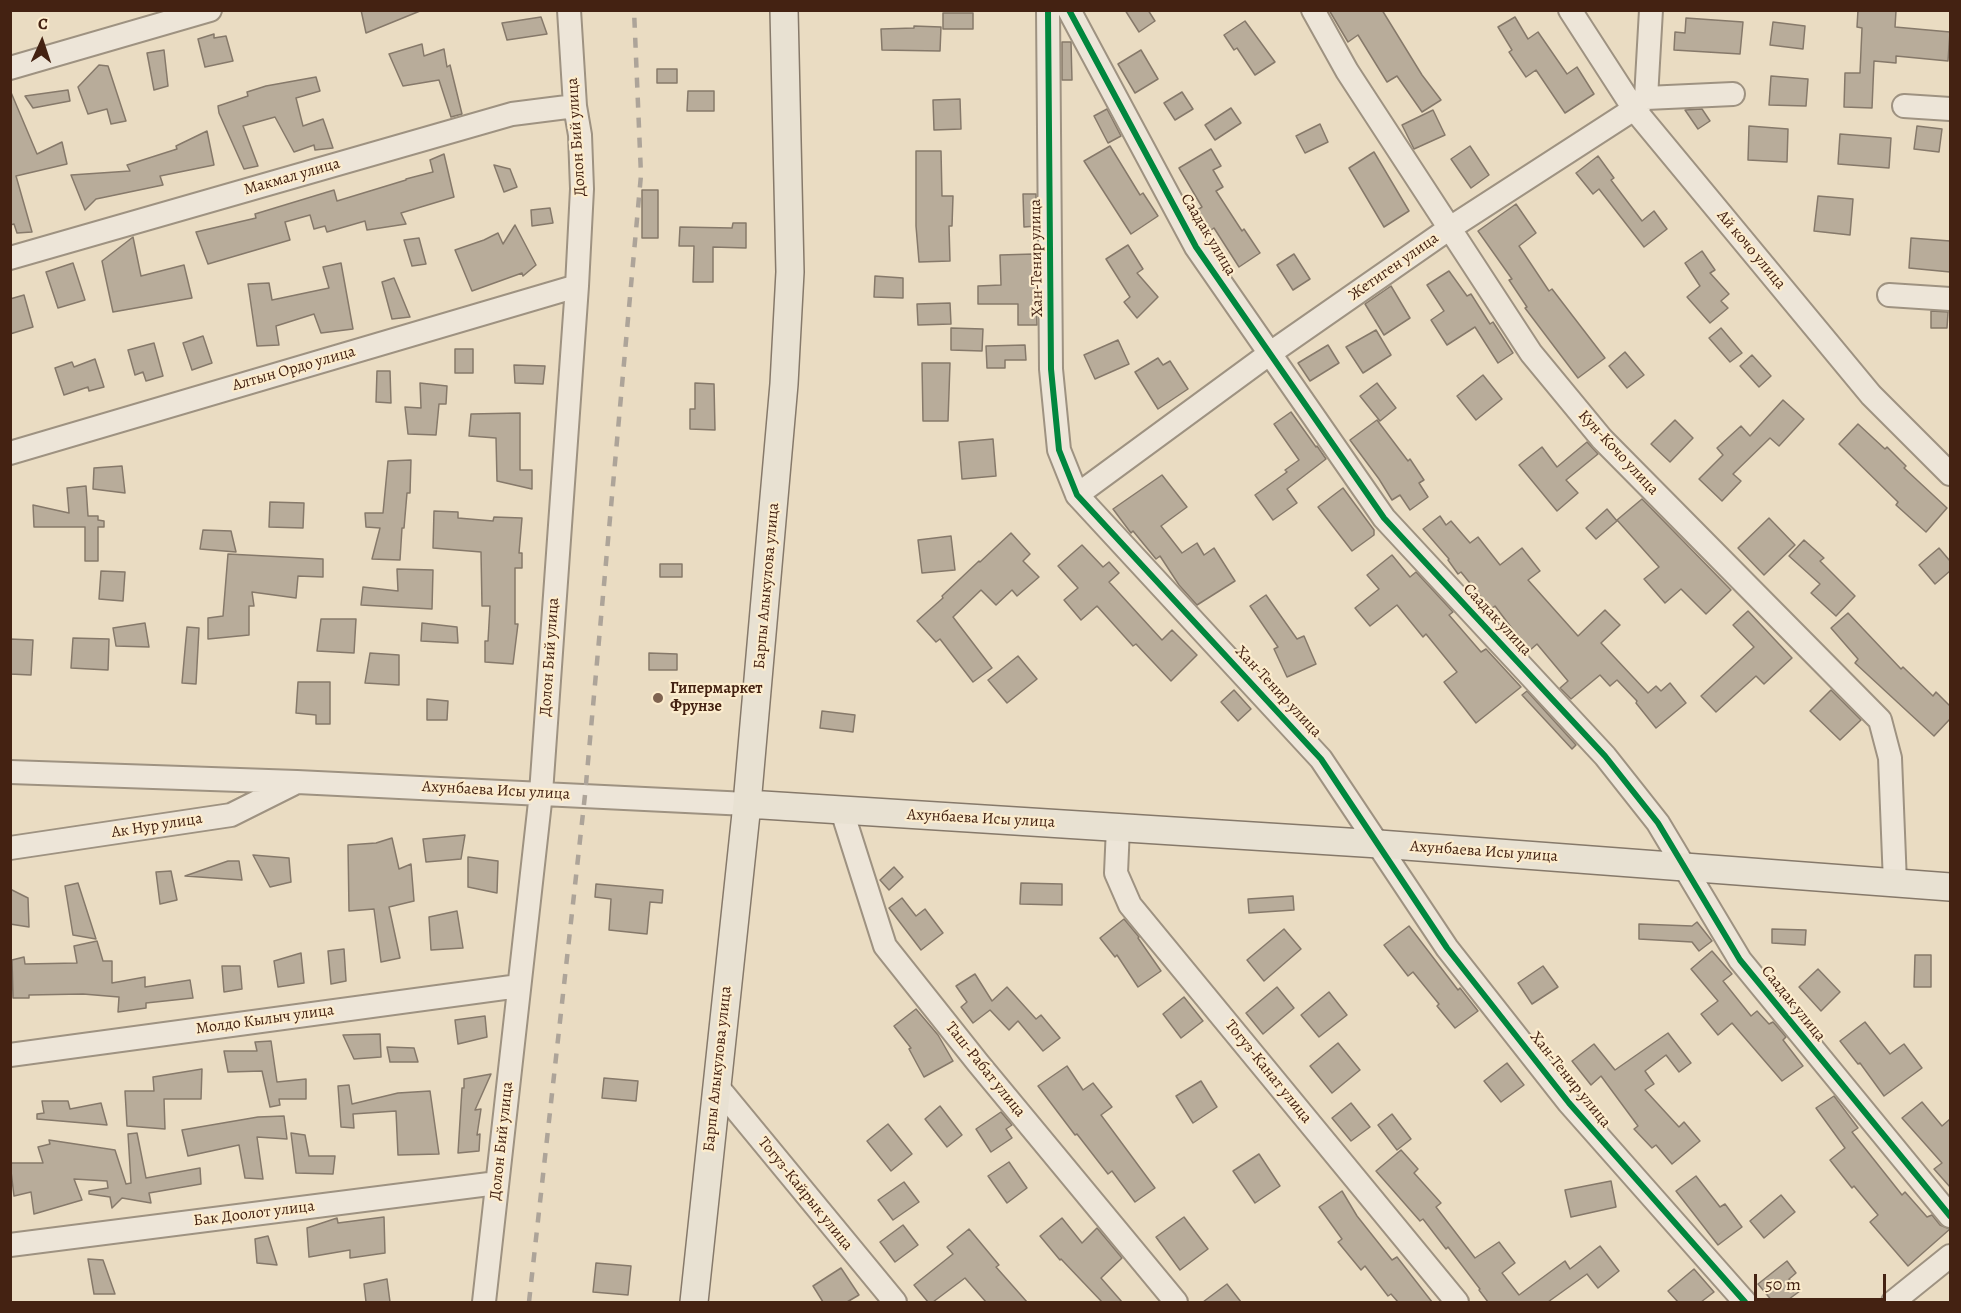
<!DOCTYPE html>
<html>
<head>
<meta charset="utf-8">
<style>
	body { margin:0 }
	#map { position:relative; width:1961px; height:1313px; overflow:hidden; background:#eadcc2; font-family:Alegreya,serif }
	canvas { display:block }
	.frame { position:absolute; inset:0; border:12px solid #442212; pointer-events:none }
	.north { position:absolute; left:12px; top:12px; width:60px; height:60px; -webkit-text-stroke:4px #fceccd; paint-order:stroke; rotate:3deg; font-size:16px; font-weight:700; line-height:24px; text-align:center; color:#442212 }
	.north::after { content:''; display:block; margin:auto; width:21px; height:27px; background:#442212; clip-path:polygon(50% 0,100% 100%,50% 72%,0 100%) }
	.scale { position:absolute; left:1754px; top:1274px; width:132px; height:27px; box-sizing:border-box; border:3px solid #442212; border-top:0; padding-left:8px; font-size:18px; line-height:21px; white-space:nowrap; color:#442212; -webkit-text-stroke:4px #fceccd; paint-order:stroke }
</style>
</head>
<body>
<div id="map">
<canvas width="1961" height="1313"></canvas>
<div class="frame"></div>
<div class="north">С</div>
<div class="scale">50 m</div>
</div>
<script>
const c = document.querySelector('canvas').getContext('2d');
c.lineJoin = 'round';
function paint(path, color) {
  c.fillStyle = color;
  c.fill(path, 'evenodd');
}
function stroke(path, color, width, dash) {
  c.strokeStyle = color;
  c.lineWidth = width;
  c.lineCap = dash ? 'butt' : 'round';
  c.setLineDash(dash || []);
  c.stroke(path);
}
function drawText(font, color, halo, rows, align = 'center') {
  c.font = font + ' Alegreya,serif';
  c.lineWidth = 4.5;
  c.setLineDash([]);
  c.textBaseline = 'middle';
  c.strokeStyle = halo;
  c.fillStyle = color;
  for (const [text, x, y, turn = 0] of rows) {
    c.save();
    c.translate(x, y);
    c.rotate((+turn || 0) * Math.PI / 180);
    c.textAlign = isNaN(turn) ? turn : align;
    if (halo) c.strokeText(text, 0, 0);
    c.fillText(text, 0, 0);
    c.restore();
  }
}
const building = new Path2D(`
	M361 10H420V11L366 33Z
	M1125 10H1148L1155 21 1139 32Z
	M1329 10H1382L1422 75 1441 100 1422 112 1397 76 1387 82 1358 35 1348 42Z
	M1858 10 1896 11 1895 27 1950 32 1948 61 1896 56V63L1874 61 1872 108 1844 107 1845 73H1860L1862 28 1857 27Z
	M943 13H973V29H943Z
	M541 17 547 34 507 40 502 23Z
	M1515 17 1528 39 1538 32 1567 74 1577 67 1594 94 1565 113 1536 70 1526 77 1509 52 1512 50 1498 27Z
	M1686 18 1743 22 1740 54 1674 50 1675 32 1685 33Z
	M1245 21 1275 62 1255 75 1237 48 1234 50 1224 35Z
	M1773 22 1805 26 1803 49 1770 45Z
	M914 26 941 27 940 51 882 50 881 29 914 28Z
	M214 34V38L226 36 233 61 205 67 198 39Z
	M1062 42H1071L1072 80H1062Z
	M422 44 424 56 444 49 447 67 450 65 462 114 451 117 439 80 403 86 389 54Z
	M164 50 168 86 154 90 147 53Z
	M1141 50 1158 79 1135 93 1118 64Z
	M99 65 108 66 126 121 111 124 107 109 88 114 78 87Z
	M657 69H677V83H657Z
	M1771 76 1808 79 1806 106 1769 105Z
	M316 77 320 91 296 98 303 126 323 119 333 148 315 150 314 145 294 152 275 117 243 126 258 166 244 169 219 113 218 106 248 96 247 92 266 86Z
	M10 90 37 154 62 142 67 164 16 176 32 232 17 233 14 224 10 225Z
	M68 90 70 101 33 108 25 96Z
	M688 91H714V111H687Z
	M1182 92 1193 109 1175 120 1164 103Z
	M960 99 961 129 934 130 933 100Z
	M1231 108 1241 123 1215 140 1205 125Z
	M1107 109 1121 136 1108 143 1094 116Z
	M1702 109 1710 121 1698 129 1685 110Z
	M1433 110 1445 135 1414 149 1402 125Z
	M1320 124 1328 142 1305 153 1296 136Z
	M1749 126 1788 129 1787 162 1748 160Z
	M1917 126 1942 129 1939 152 1914 149Z
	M207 131 214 165 160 176 163 185 96 199 85 210 71 175 130 171 127 165 177 149 176 146Z
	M1840 134 1891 138 1889 168 1838 164Z
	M1110 146 1140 195 1143 193 1158 216 1131 234 1084 161Z
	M1470 146 1489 175 1471 188 1451 159Z
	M1211 149 1221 166 1213 170 1223 187 1216 191 1242 231 1244 229 1260 253 1239 267 1214 228 1208 232 1194 212 1202 207 1179 168Z
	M916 151H941L942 196H953L952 226H949L950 261 919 262 916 226Z
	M1374 152 1409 211 1384 227 1349 168Z
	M444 154 454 197 401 213 406 224 367 230 365 221 327 232 325 226 314 229 310 215 285 222 290 240 208 264 196 232 256 218 255 214 334 190 337 201 406 180V179L433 172 430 160Z
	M1598 156 1614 178 1611 180 1642 221 1654 211 1667 229 1644 247 1599 189 1593 194 1576 173Z
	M494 165 510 169 517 187 504 192Z
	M642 190H658V238H642Z
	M1023 194H1036V226L1024 227Z
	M1818 196 1853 199 1850 235 1814 231Z
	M1516 204 1536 233 1519 246 1549 291 1552 289 1605 358 1578 378 1525 308 1527 307 1509 280 1512 279 1478 231Z
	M550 208 553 223 532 226 531 210Z
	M733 223H746V248L713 247V282H693L694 246H679L680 227 732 228Z
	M515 225 536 265 523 276 522 273 472 291 455 250 484 240 498 233 503 244Z
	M133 237 141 276 184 265 192 298 113 312 102 261Z
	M419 238 426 264 412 266 404 240Z
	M1911 238 1950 241V272L1909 268Z
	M1128 245 1143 269 1137 273 1158 297 1137 318 1124 302 1130 297 1106 259Z
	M1702 251 1715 270 1710 273 1729 294 1721 301 1728 308 1710 323 1687 297 1700 286 1685 263Z
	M1034 254 1037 325H1018V304H978V286L1001 285 1000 255Z
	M1294 254 1310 279 1293 290 1277 265Z
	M73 263 85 300 58 308 46 272Z
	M341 263 353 329 321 333 314 314 276 326 279 345 257 346 248 284 269 283 272 300 329 288 323 267Z
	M1449 271 1467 296 1471 294 1490 324 1493 322 1513 353 1498 363 1475 327 1447 345 1431 320 1444 311 1427 285Z
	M875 276 903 278V298L874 297Z
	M394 278 410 317 392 319 382 282Z
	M1391 286 1410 318 1384 335 1365 304Z
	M24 295 33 327 10 334V299Z
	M950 303 951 324 918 325 917 304Z
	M1931 311 1948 312 1947 328H1931Z
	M951 328 983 329 982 351 951 350Z
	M1721 328 1742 353 1730 362 1709 338Z
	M1376 330 1391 355 1363 373 1346 347Z
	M203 336 212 363 192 370 183 343Z
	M1118 340 1129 364 1095 379 1084 355Z
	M154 343 163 376 146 381 143 372 135 375 128 350Z
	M1025 345 1026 360H1005V368H987L986 346Z
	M1328 345 1339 363 1310 381 1298 363Z
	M455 349H473V373H455Z
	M1625 352 1644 375 1627 388 1609 366Z
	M1752 355 1771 376 1759 387 1740 366Z
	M1158 358 1163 365 1170 361 1188 389 1158 409 1135 372Z
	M95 359 104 387 89 391 88 387 64 395 55 368 72 362 74 367Z
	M922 363H950L948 421H923Z
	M514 365 545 366 543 384 515 383Z
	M377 371H390L391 403 376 402Z
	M1483 375 1502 399 1476 420 1457 396Z
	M420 383 447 386 446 404H439L436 435 408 434 405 407 421 408Z
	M695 383 714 384 715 430 690 429V409H695Z
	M1377 383 1396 408 1380 421 1360 396Z
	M1783 400 1804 419 1779 446 1770 438 1733 474 1741 481 1722 501 1699 479 1723 455 1717 448 1741 426 1750 436Z
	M1291 412 1316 447 1317 446 1326 459 1287 489 1297 503 1273 520 1255 495 1287 472 1285 470 1299 460 1274 424Z
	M520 413V470H532V489L497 481 496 438 469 436 471 414Z
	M1377 420 1408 461 1410 459 1424 480 1419 483 1428 497 1410 510 1400 495 1392 500 1379 479 1350 440Z
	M1675 420 1693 438 1670 462 1651 444Z
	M1858 424 1885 449 1887 447 1906 466 1904 468 1947 508 1926 532 1896 505 1898 502 1839 444Z
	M993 439 996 476 962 479 959 442Z
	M1587 442 1598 454 1566 480 1578 493 1557 511 1519 465 1542 447 1557 467Z
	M411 460 410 493H407L404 528H402L400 560 372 559 380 528 366 527 365 513H383L388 461Z
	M122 466 125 493 93 489 94 468Z
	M1162 475 1187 507 1161 526 1182 553 1197 543 1204 555 1214 548 1235 581 1197 605 1179 585 1160 556 1156 559 1133 531 1131 533 1113 509Z
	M86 486 88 516H98V520L104 521V527H98V561H85V527H34L33 505 69 513 67 488Z
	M1343 488 1374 530V535L1352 551 1318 507Z
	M1642 499 1731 590 1706 614 1681 589 1665 603 1644 579 1659 567 1617 520Z
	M270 502 304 503 303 528 269 527Z
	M1607 509 1617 521 1596 539 1586 528Z
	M434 511 458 512V518L493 521 494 517 522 518 519 553H522V568H515V624H518L513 664 485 662V641H488L490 606H482L481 552 433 548Z
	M1440 516 1446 525 1451 521 1470 543 1478 537 1500 565 1522 548 1540 571 1528 580 1578 636 1605 610 1620 625 1601 643 1648 693 1656 686 1661 691 1670 683 1686 703 1656 728 1636 703 1637 701 1617 680 1610 686 1600 675 1571 699 1560 688 1568 681 1537 644 1529 651 1495 606 1491 609 1461 572 1458 574 1448 560 1449 559 1423 529Z
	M1769 518 1795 545 1764 575 1738 548Z
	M203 530 231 531 236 552 200 549Z
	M1011 533 1030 554 1023 561 1039 577 1017 596 1012 590 996 605 981 590 953 617 992 668 973 682 940 639 936 642 917 621 943 598 942 596 979 561 980 562Z
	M951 536 955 570 922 573 918 540Z
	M1804 540 1824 558 1820 561 1855 596 1836 616 1811 593 1820 584 1789 556Z
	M1082 545 1103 567 1109 562 1119 573 1109 582 1162 640 1172 630 1197 655 1171 681 1136 644 1133 646 1097 606 1081 620 1064 600 1078 588 1058 566Z
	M1939 548 1950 561V571L1935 584 1919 565Z
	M228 554 323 559V577L298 576 296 598 252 592 254 606H249V635L208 639V618L223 616Z
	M1392 555 1410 577 1416 572 1453 612 1449 615 1481 652 1486 649 1521 687 1476 723 1444 682 1457 672 1426 634 1423 637 1397 605 1370 626 1355 608 1379 589 1367 575Z
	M660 564H682V577H660Z
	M397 569 433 570 432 609 361 605 363 587 398 591Z
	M101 571 125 572 123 601 99 599Z
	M1266 595 1297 639 1304 636 1316 664 1287 677 1274 649 1278 647 1250 606Z
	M1748 611 1792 658 1764 684 1756 676 1716 712 1701 696 1754 647 1733 625Z
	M1848 613 1901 669 1903 667 1933 696 1936 692 1950 706V719L1934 736 1855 663 1858 659 1831 628Z
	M321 619H356L354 653 317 651Z
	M145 623 149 647 116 646 113 628Z
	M422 623 457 627 458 643 421 641Z
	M187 627 199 628 196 684 182 683Z
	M73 638 109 639 108 670 71 668Z
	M10 639 33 640 31 675 10 674Z
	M370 653 399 655V685L365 683Z
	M649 653 677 654V670H649Z
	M1018 656 1037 679 1007 703 988 680Z
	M298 682H330V724H316V715L296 713Z
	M1234 690 1251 709 1238 721 1221 702Z
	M1831 690 1861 720 1840 740 1810 711Z
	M1527 691 1576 745 1572 749 1522 695Z
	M427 699 448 701 447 720H427Z
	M822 711 855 715 853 732 820 728Z
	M465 835 461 859 426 862 423 839Z
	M392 838 399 869 411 864 414 901 389 907 400 958 381 962 374 909 349 911 348 845 376 843Z
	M253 855 289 858 291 882 270 887Z
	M468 857 498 861 497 893 468 887Z
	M228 861H239L242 880 185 876Z
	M894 867 903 877 889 890 880 880Z
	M171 871 177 900 160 904 156 872Z
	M78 883 96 939 73 935 65 886Z
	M1021 883 1062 884V905L1020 904Z
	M596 884 663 890 662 903 650 902 647 934 609 930 611 899 595 897Z
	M10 889 28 898 29 927 10 924Z
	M1293 896 1294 910 1249 913 1248 899Z
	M902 898 916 916 925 909 943 933 921 950 889 908Z
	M457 911 463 948 431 950 429 917Z
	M1124 919 1139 937 1138 938 1161 971 1138 987 1117 955 1115 957 1100 938Z
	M1697 922 1712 941 1699 951 1692 942 1639 939V924L1692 926Z
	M1409 926 1458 990 1460 988 1478 1011 1455 1028 1437 1006 1439 1004 1413 972 1408 976 1384 945Z
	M1284 929 1301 949 1264 981 1247 960Z
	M1772 929 1806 930 1805 945 1772 943Z
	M97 941 103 961H112V983L145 977V987L190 980 193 998 146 1003V1008L118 1012 119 997 83 994 29 995V998H13L12 960 24 957 25 964 77 963 74 946Z
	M344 949 346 981 331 984 328 951Z
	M1712 951 1732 974 1723 981 1751 1016 1757 1011 1769 1024 1773 1022 1786 1037 1783 1040 1803 1066 1782 1081 1732 1023 1718 1035 1701 1014 1718 1001 1691 969Z
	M301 953 304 983 278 987 274 961Z
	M1915 955H1931V987H1914Z
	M222 966H240L242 989 224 992Z
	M1543 966 1558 987 1532 1004 1518 983Z
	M1818 969 1840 992 1821 1011 1799 987Z
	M975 974 992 1001 1007 987 1036 1019 1041 1015 1060 1038 1043 1051 1018 1021 1009 1030 990 1010 973 1023 961 1007 967 1002 956 986Z
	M1277 987 1294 1008 1263 1034 1246 1013Z
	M1329 992 1347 1015 1319 1037 1301 1015Z
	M1184 997 1203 1021 1181 1038 1163 1014Z
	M916 1009 938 1035 953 1061 924 1077 909 1049 911 1048 894 1026Z
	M485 1016 487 1037 458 1044 455 1020Z
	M1865 1022 1890 1054 1904 1044 1922 1068 1884 1096 1860 1063 1858 1064 1840 1041Z
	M1668 1033 1691 1063 1679 1072 1666 1055 1645 1071 1654 1084 1645 1090 1679 1127 1684 1122 1700 1141 1672 1164 1656 1145 1652 1148 1634 1129 1638 1126 1601 1076 1591 1085 1572 1061 1594 1044 1615 1070Z
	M380 1034 381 1057 354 1059 343 1035Z
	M271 1041 277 1082 306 1079V1099H279L280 1105 270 1107 262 1071 228 1072 224 1051H257L255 1042Z
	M1338 1043 1360 1070 1332 1093 1310 1066Z
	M387 1047 414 1048 418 1062H390Z
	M1507 1063 1524 1085 1501 1102 1484 1081Z
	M1067 1066 1083 1090 1093 1083 1112 1107 1101 1115 1155 1188 1135 1202 1112 1171 1108 1174 1077 1134 1075 1135 1038 1086Z
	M202 1069 201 1099H164L165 1129 127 1126 125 1091H154L153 1077Z
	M491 1074 475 1110 481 1109 477 1135 480 1134 479 1151 458 1153 462 1088H464V1079Z
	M604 1078 638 1081 636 1101 602 1098Z
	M1201 1081 1217 1107 1193 1123 1176 1096Z
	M349 1085 352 1104 398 1093 430 1091 439 1154 398 1155 396 1111 353 1114 354 1128 341 1127 338 1086Z
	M1834 1096 1858 1128 1852 1132 1902 1195 1905 1192 1927 1217 1932 1215 1940 1225 1950 1229 1908 1266 1870 1222 1878 1215 1854 1186 1852 1188 1830 1160 1845 1148 1816 1108Z
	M42 1101H68L70 1109 101 1103 107 1125 37 1119V1114L44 1113Z
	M1922 1102 1942 1126 1950 1119V1187L1934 1169 1942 1163 1902 1118Z
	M1351 1103 1370 1127 1351 1141 1332 1118Z
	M940 1106 962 1135 947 1147 925 1119Z
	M1001 1112 1012 1125 1006 1129 1012 1138 991 1152 976 1129Z
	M1392 1114 1411 1139 1397 1150 1378 1125Z
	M284 1116 287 1139 257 1137 263 1179 245 1178 239 1145 188 1156 182 1130 258 1117Z
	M888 1124 912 1154 891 1171 867 1141Z
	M137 1133 146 1178 200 1168 201 1184 149 1193 151 1203 122 1198 112 1208 110 1197 89 1194V1191L108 1188 107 1181 74 1179 82 1200 34 1214 31 1192 14 1196 10 1163H43L38 1147 50 1144 49 1140 115 1150 126 1184 131 1183 128 1134Z
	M291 1133 305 1135 309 1156H335L333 1174 296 1173Z
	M1401 1150 1418 1169 1414 1173 1441 1203 1436 1207 1475 1258 1499 1242 1515 1263 1502 1273 1519 1295 1565 1261 1570 1269 1600 1246 1619 1271 1598 1288 1587 1274 1548 1302H1488L1479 1290 1480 1289 1448 1247 1446 1249 1423 1219 1420 1221 1376 1171Z
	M1259 1154 1280 1186 1255 1203 1233 1171Z
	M1009 1162 1027 1188 1007 1203 988 1176Z
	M1696 1176 1720 1207 1725 1204 1742 1227 1718 1245 1676 1191Z
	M1611 1181 1616 1207 1571 1217 1565 1190Z
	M904 1182 919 1202 893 1220 878 1200Z
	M1342 1191 1357 1216 1392 1260 1397 1257 1432 1302H1398L1391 1294 1388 1296 1365 1266 1361 1270 1338 1242 1342 1239 1319 1207Z
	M1781 1195 1795 1212 1764 1238 1750 1221Z
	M384 1217 385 1253 350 1258V1250L309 1257 307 1228 337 1218 338 1223Z
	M1184 1217 1208 1249 1180 1270 1156 1237Z
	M1062 1218 1082 1243 1097 1228 1122 1258 1101 1278 1122 1302H1102L1061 1259 1060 1260 1040 1236Z
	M903 1225 918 1245 895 1262 880 1242Z
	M969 1229 999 1265 996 1267 1027 1302H986L965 1278 933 1302H928L914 1285 953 1254 947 1247Z
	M268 1236 277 1265 257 1263 255 1239Z
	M88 1259 103 1260 115 1294H94Z
	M1787 1261 1796 1273 1789 1279 1800 1291 1785 1302H1773L1758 1284Z
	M596 1263 631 1266 628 1295 593 1292Z
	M841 1268 859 1295 847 1302H823L813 1286Z
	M1694 1269 1714 1292 1701 1302H1678L1668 1291Z
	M387 1279 390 1302H366L364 1284Z
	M1227 1284 1241 1302H1203Z`);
paint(building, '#b8ac9a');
stroke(building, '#86796a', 1.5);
const minor = new Path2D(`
	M1048 10 1051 369 1059 450 1077 495 1321 759 1447 948 1569 1103 1745 1302
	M1069 10 1196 247 1384 518 1605 756 1658 823 1740 960 1950 1216
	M1313 10 1347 71 1531 353 1602 439 1880 720 1890 758 1895 883
	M1570 10 1634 109 1871 395 1950 474
	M10 68 210 10
	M1646 98 1733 94
	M1904 106 1950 109
	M10 258 512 114 575 106
	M1889 295 1950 299
	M10 453 577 286
	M1077 495 1269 354 1450 228 1634 109 1646 98 1651 10
	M10 772 297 782 747 804
	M842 811 885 946 978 1063 1176 1302
	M1118 827 1116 873 1130 905 1457 1302
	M10 848 231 815 293 784
	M10 1055 519 986
	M716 1085 895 1302
	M10 1245 497 1183
	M484 1302 541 793 577 286 582 189 580 135 575 106 569 10
	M1893 1302 1950 1256`);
const major = new Path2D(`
	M747 804 1379 844 1950 887
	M694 1302 747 804 784 384 790 272 784 10`);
stroke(minor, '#9e9281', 26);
stroke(major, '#86796a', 30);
stroke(minor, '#ede5d8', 22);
stroke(major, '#e8e1d2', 27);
stroke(new Path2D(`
	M529 1302 585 795 641 175 634 10`), '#ada499', 4.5, [10, 10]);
stroke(new Path2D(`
	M1048 10 1051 369 1059 450 1077 495 1321 759 1447 948 1569 1103 1745 1302
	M1069 10 1196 247 1384 518 1605 756 1658 823 1740 960 1950 1216`), '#00873e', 6);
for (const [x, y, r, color] of [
	[658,698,6,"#7e6350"]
]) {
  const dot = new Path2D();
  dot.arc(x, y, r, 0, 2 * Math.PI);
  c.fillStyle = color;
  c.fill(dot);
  stroke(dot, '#fceccd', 2);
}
drawText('16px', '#442212', '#fceccd', [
	["Долон Бий улица",577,137,-94],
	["Макмал улица",292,177,-16],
	["Саадак улица",1208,235,59],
	["Ай кочо улица",1751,250,50],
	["Хан-Тенир улица",1037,258,-91],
	["Жетиген улица",1394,267,-35],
	["Алтын Ордо улица",294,369,-16],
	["Кун-Кочо улица",1618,453,47],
	["Барпы Алыкулова улица",767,586,-85],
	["Саадак улица",1497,620,47],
	["Долон Бий улица",550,657,-86],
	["Хан-Тенир улица",1278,692,47],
	["Ахунбаева Исы улица",496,791,3],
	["Ахунбаева Исы улица",981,819,3],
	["Ак Нур улица",157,826,-9],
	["Ахунбаева Исы улица",1484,852,4],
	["Саадак улица",1793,1004,51],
	["Молдо Кылыч улица",265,1020,-8],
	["Барпы Алыкулова улица",718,1069,-84],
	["Таш-Рабат улица",985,1070,51],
	["Тогуз-Канат улица",1268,1072,51],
	["Хан-Тенир улица",1570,1080,51],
	["Долон Бий улица",502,1141,-84],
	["Тогуз-Кайрык улица",805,1194,51],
	["Бак Доолот улица",254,1214,-7]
]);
drawText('bold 16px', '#442212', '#fceccd', [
	["Гипермаркет",670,689],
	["Фрунзе",670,707]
], 'left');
</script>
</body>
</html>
